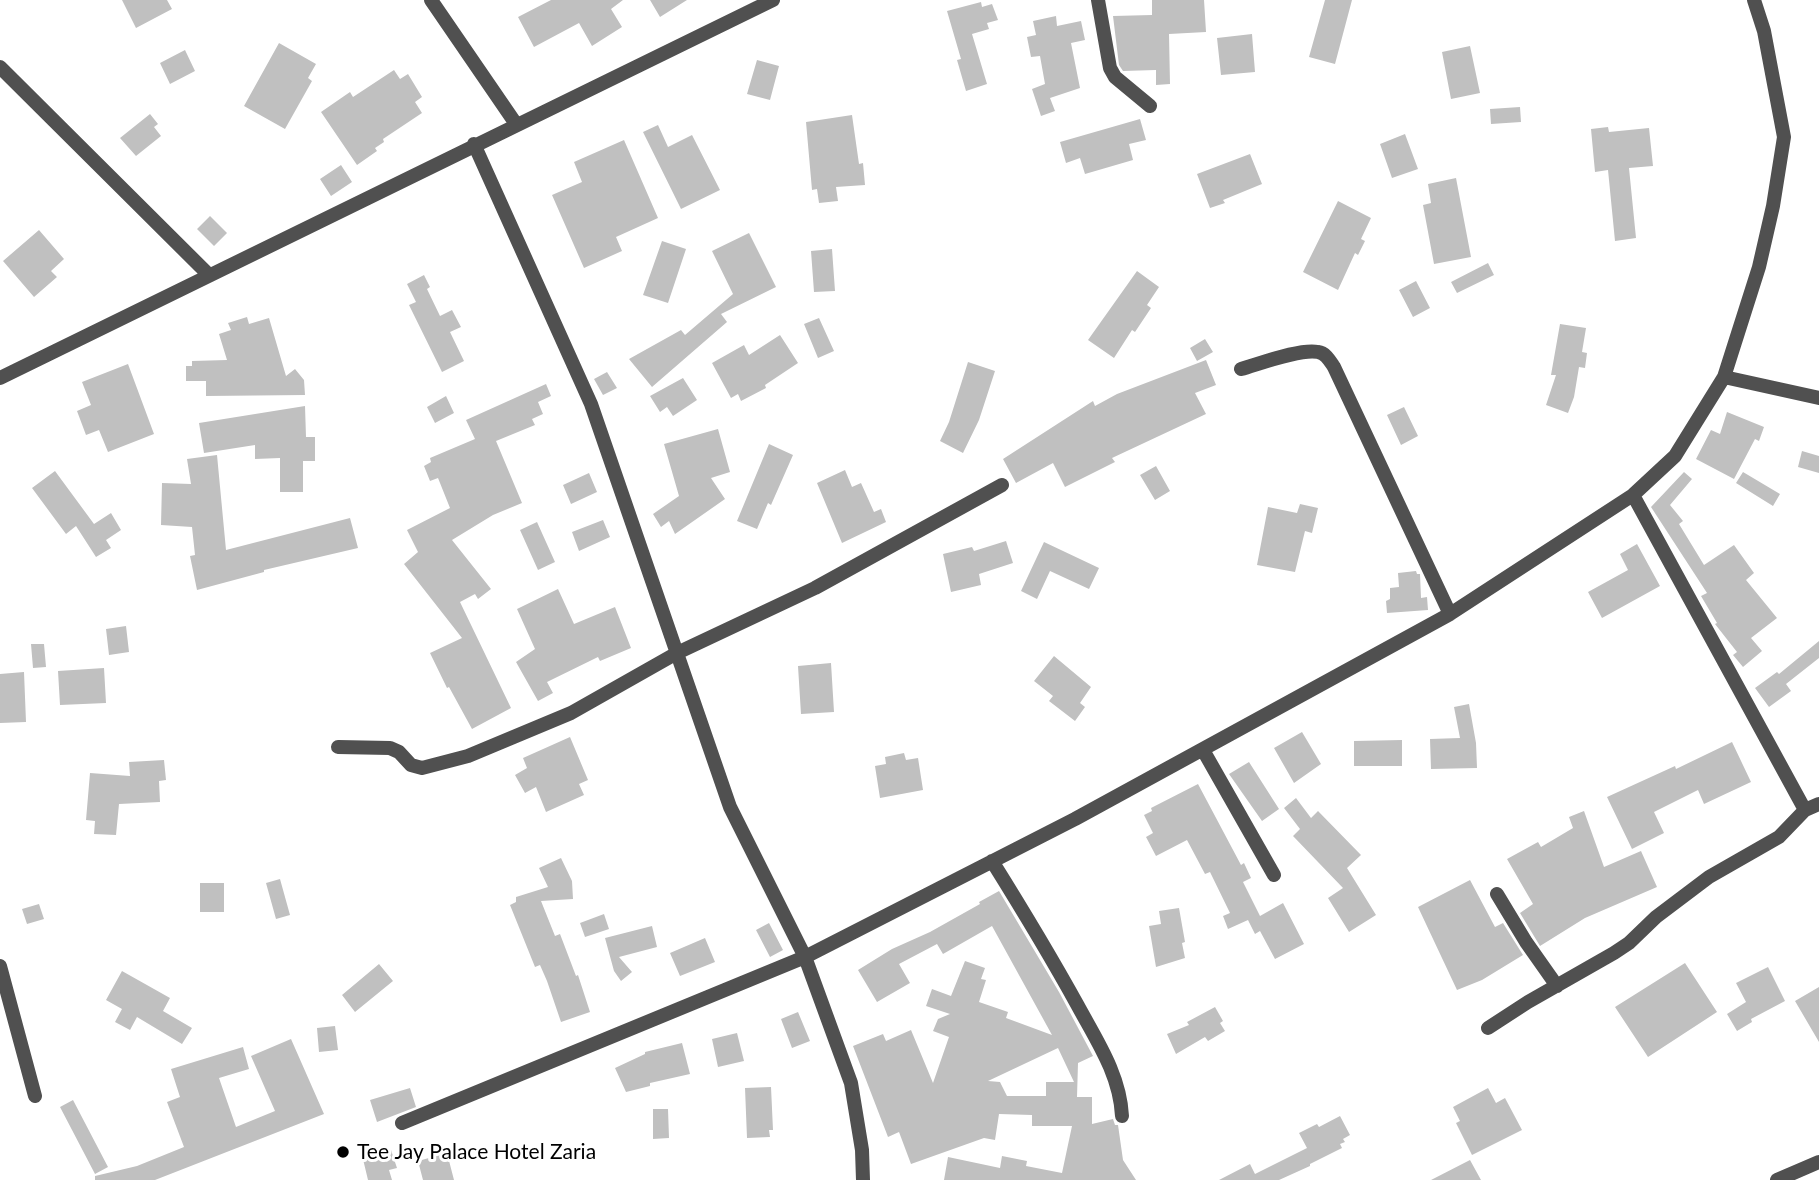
<!DOCTYPE html>
<html>
<head>
<meta charset="utf-8">
<style>
	body { margin:0 }
	canvas { display:block; background:#fff }
</style>
</head>
<body>
<canvas width="1819" height="1180"></canvas>
<script>
const c = document.querySelector('canvas').getContext('2d');
c.lineJoin = 'round';
function paint(path, color) {
  c.fillStyle = color;
  c.fill(path, 'evenodd');
}
function stroke(path, color, width, dash) {
  c.strokeStyle = color;
  c.lineWidth = width;
  c.lineCap = dash ? 'butt' : 'round';
  c.setLineDash(dash || []);
  c.stroke(path);
}
function drawText(font, color, halo, rows, align = 'center') {
  c.font = font + ' Lato,sans-serif';
  c.lineWidth = 6;
  c.setLineDash([]);
  c.textBaseline = 'middle';
  c.strokeStyle = halo;
  c.fillStyle = color;
  for (const [text, x, y, turn = 0] of rows) {
    c.save();
    c.translate(x, y);
    c.rotate((+turn || 0) * Math.PI / 180);
    c.textAlign = isNaN(turn) ? turn : align;
    if (halo) c.strokeText(text, 0, 0);
    c.fillText(text, 0, 0);
    c.restore();
  }
}
paint(new Path2D(`
	M122 0H167L172 9 136 28Z
	M551 0H623L611 9 622 27 592 46 579 23 534 47 518 17Z
	M650 0H687L660 17Z
	M1152 0H1204L1206 32 1169 34 1170 84 1156 85V70L1123 71 1119 65 1113 16 1152 15Z
	M1325 0H1352L1335 64 1309 57Z
	M981 2 982 7 992 4 998 20 987 23 989 29 972 34 987 84 966 91 957 60 961 59 947 11Z
	M1056 16 1057 26 1081 21 1085 40 1071 43 1080 88 1050 98 1055 111 1041 116 1032 89 1045 84 1040 56 1031 57 1027 37 1036 35 1033 21Z
	M1252 34 1255 72 1221 75 1217 38Z
	M279 43 316 64 308 78 312 81 285 129 244 106Z
	M1470 46 1480 93 1451 99 1442 52Z
	M185 50 195 71 170 84 160 63Z
	M757 60 779 66 770 100 747 94Z
	M394 70 400 79 408 74 422 97 415 102 422 113 383 139 384 142 375 148 377 151 357 165 321 112 350 92 353 97Z
	M1520 107 1521 122 1491 124 1490 109Z
	M150 114 158 124 154 127 161 136 136 156 120 138Z
	M852 115 859 164 863 163 865 185 836 187 838 201 819 203 817 189 812 190 806 122Z
	M1140 119 1146 140 1129 144 1133 160 1085 174 1080 158 1066 163 1060 142Z
	M658 125 668 147 692 135 720 190 681 209 643 132Z
	M1608 127 1609 132 1649 128 1653 166 1629 168 1636 238 1615 241 1608 170 1595 172 1591 129Z
	M1405 134 1418 169 1392 178 1380 144Z
	M624 140 658 218 616 237 622 251 584 268 552 195 582 182 574 162Z
	M1250 154 1262 184 1223 200 1225 203 1210 208 1197 174Z
	M341 165 352 182 331 196 320 179Z
	M1456 178 1471 257 1434 264 1423 205 1431 203 1428 184Z
	M1338 201 1371 218 1361 239 1365 241 1358 255 1355 253 1338 290 1303 272Z
	M210 216 227 233 214 246 197 229Z
	M39 230 64 259 51 271 57 277 34 297 3 261Z
	M749 233 776 287 721 314 727 322 652 387 629 359 681 330 685 335 733 294 712 251Z
	M662 241 686 249 668 303 643 295Z
	M832 249 835 291 814 292 811 251Z
	M1488 263 1494 275 1457 293 1451 282Z
	M1137 271 1159 287 1147 305 1151 308 1135 332 1132 330 1114 358 1088 340Z
	M424 275 430 287 427 289 440 316 452 310 461 327 450 332 464 361 442 372 409 305 416 302 407 284Z
	M1416 281 1430 308 1413 317 1399 290Z
	M247 317 249 324 269 318 286 376 295 369 304 380 305 395 206 396V381H186V366H192V361L227 360 219 334 231 330 228 323Z
	M819 318 834 351 818 358 804 324Z
	M1560 324 1586 328 1582 352 1587 353 1585 368 1579 367 1574 397 1568 413 1546 405 1556 375H1551Z
	M780 335 798 363 765 385 766 388 741 401 738 394 731 398 712 363 744 345 749 355Z
	M1205 339 1213 352 1197 361 1190 348Z
	M1206 360 1216 385 1195 393 1206 414 1112 458 1115 462 1065 487 1053 463 1016 483 1003 459 1093 401 1095 406 1117 394Z
	M968 362 995 371 979 420 963 453 940 441 949 422Z
	M128 364 154 434 108 452 99 430 86 435 77 411 91 405 82 382Z
	M607 372 617 388 603 395 594 379Z
	M683 378 697 400 673 416 667 407 660 412 650 396Z
	M546 384 551 396 538 402 543 414 532 419 535 425 496 441 522 503 493 515 452 540 491 589 478 599 475 594 460 602 511 708 472 729 449 687 447 688 430 653 462 638 404 564 418 552 407 530 450 508 438 478 430 481 424 466 431 462 430 458 475 439 466 420Z
	M446 396 454 413 435 423 427 407Z
	M305 406 306 437H315V461H303V492H280V458L255 459V445L204 453 199 423Z
	M1404 407 1418 436 1401 445 1387 415Z
	M1727 412 1764 427 1759 441 1755 439 1734 479 1696 459 1711 430 1720 434Z
	M718 429 730 472 711 478 725 499 675 534 669 521 661 527 653 514 679 496 664 444Z
	M769 444 793 455 771 505 768 503 757 529 737 521Z
	M1802 451 1819 456V473L1798 467Z
	M217 455 226 550 350 518 358 548 264 570V572L197 590 190 556 195 555 192 527 161 525 162 483 191 484 187 459Z
	M1156 466 1170 491 1155 500 1140 475Z
	M845 470 852 487 861 483 874 512 881 509 886 522 842 543 817 483Z
	M55 471 94 524 111 513 121 530 106 540 111 548 96 557 76 526 66 534 32 488Z
	M1684 472 1692 479 1670 505 1683 521 1679 524 1704 565 1734 545 1754 573 1746 580 1777 618 1751 638 1762 651 1743 667 1733 655 1737 652 1715 624 1717 623 1701 596 1707 593 1651 507Z
	M1743 472 1780 494 1773 506 1736 483Z
	M589 473 597 492 571 504 563 485Z
	M1300 504 1318 508 1312 533 1305 531 1295 572 1257 565 1268 507 1297 513Z
	M603 520 610 537 579 551 572 532Z
	M537 522 555 562 538 570 520 530Z
	M1006 541 1013 563 979 574 981 585 951 592 943 554 972 547 974 551Z
	M1044 542 1099 568 1089 589 1050 571 1037 599 1021 591Z
	M1637 544 1660 586 1602 618 1588 592 1628 570 1620 554Z
	M1416 571 1417 574H1420L1421 598 1427 597 1428 610 1387 613 1386 601 1390 599V588L1399 587 1398 573Z
	M558 589 574 624 615 607 631 648 600 661 598 657 547 682 553 693 538 701 516 662 535 649 517 609Z
	M126 626 129 652 109 655 106 629Z
	M1819 641V658L1786 684 1791 691 1769 707 1755 688 1777 672 1779 674Z
	M31 644H44L46 667 33 668Z
	M1054 656 1091 687 1080 703 1085 707 1075 721 1049 701 1053 696 1034 681Z
	M831 663 834 712 801 714 798 666Z
	M104 668 106 703 60 705 58 671Z
	M24 672 26 722 0 723V674Z
	M1469 704 1476 743 1477 768 1431 769 1430 739 1460 738 1454 707Z
	M1302 732 1321 764 1294 783 1274 748Z
	M570 737 588 780 579 784 584 795 546 812 536 787 525 793 515 775 527 768 523 758Z
	M1402 740V766H1354V741Z
	M1732 742 1751 782 1704 804 1698 790 1654 812 1664 833 1632 849 1607 797 1675 766 1676 769Z
	M904 753 906 760 918 758 923 790 880 798 875 766 886 764 885 757Z
	M164 760 166 780 159 781 160 802 119 804 116 835 94 834 95 821 86 820 90 773 130 776 129 762Z
	M1249 762 1279 809 1262 821 1229 774Z
	M1198 784 1241 865 1244 863 1251 878 1243 882 1260 916 1283 903 1304 944 1275 959 1260 931 1255 934 1248 920 1228 929 1223 916 1230 913 1210 872 1205 874 1187 840 1156 856 1146 837 1153 833 1144 815 1152 811 1151 808Z
	M1296 798 1311 818 1318 811 1361 855 1347 868 1376 915 1349 932 1328 898 1343 888 1293 836 1300 829 1284 808Z
	M1584 811 1604 867 1641 851 1657 887 1585 918 1540 946 1520 913 1533 904 1507 859 1538 842 1541 847 1573 828 1569 817Z
	M561 858 572 881 573 899 541 901 555 936 560 934 576 976 578 975 590 1012 561 1022 547 981 540 965 535 967 510 905 516 902V897L548 887 539 868Z
	M280 879 290 915 276 919 266 883Z
	M1470 880 1495 927 1503 923 1523 955 1482 980 1457 990 1418 907Z
	M200 883H224V912H200Z
	M999 891 1059 992 1093 1056 1078 1063 1077 1097H1092V1124L1113 1119 1115 1125H1118L1123 1160 1136 1180H944L948 1157 1000 1168 1002 1156 1027 1161 1026 1166 1062 1173 1072 1126H1032V1115L999 1114 995 1140 984 1138 911 1164 899 1132 888 1137 853 1046 883 1034 886 1041 911 1030 933 1083 949 1037 933 1031 938 1019 950 1014 926 1006 932 989 951 996 965 961 985 968 981 979 986 980 979 1002 1008 1012 1006 1018 1052 1035 992 926 943 954 937 944 899 964 910 983 877 1002 858 970 892 949 930 932 980 904 979 902ZM1058 1048 1074 1082H1046V1096H1007L1000 1082 988 1081Z
	M39 904 44 919 27 924 22 909Z
	M1179 908 1185 942 1182 943 1185 958 1156 967 1149 926 1161 924 1159 911Z
	M604 914 609 929 585 937 580 923Z
	M769 923 783 950 770 957 756 930Z
	M652 926 657 947 619 957 632 972 621 981 614 971 605 938Z
	M705 938 715 962 680 976 670 953Z
	M1685 963 1717 1012 1648 1057 1615 1007Z
	M379 964 393 981 355 1012 342 995Z
	M1768 967 1785 1001 1751 1019 1752 1022 1737 1031 1727 1014 1746 1002 1736 983Z
	M122 971 170 998 163 1011 192 1028 182 1044 137 1017 130 1030 115 1022 122 1009 106 1000Z
	M1819 987V1042L1795 1001Z
	M1215 1007 1223 1021 1220 1023 1225 1031 1208 1041 1205 1037 1176 1054 1167 1034 1189 1025 1187 1022Z
	M798 1012 810 1041 792 1048 781 1019Z
	M335 1026 338 1050 319 1052 317 1028Z
	M737 1033 744 1061 718 1067 712 1039Z
	M291 1039 324 1114 155 1180H95V1176L137 1166 184 1147 167 1102 180 1097 171 1069 243 1047 249 1069 219 1078 236 1127 275 1111 251 1056Z
	M682 1043 690 1074 650 1083V1086L626 1092 615 1068 645 1054V1052Z
	M771 1087 773 1130H769L770 1137 747 1138 745 1088Z
	M410 1088 416 1107 377 1122 370 1100Z
	M1488 1088 1496 1103 1505 1098 1522 1130 1472 1155 1456 1123 1460 1121 1453 1107Z
	M73 1100 108 1167 95 1174 60 1107Z
	M653 1109H668L669 1138 653 1139Z
	M1340 1116 1350 1135 1343 1139 1345 1142 1340 1144 1342 1148 1310 1164V1166L1279 1180H1219L1250 1164 1255 1174 1307 1148 1299 1133 1317 1124 1319 1127Z
	M384 1150 385 1152 391 1150 397 1168 389 1170 392 1180H368L362 1155Z
	M447 1153 454 1180H423L418 1161Z
	M1470 1160 1481 1180H1431Z`), '#c0c0c0');
stroke(new Path2D(`
	M431 0 516 124
	M1098 0 1110 68 1115 77 1150 106
	M0 67 209 275
	M474 144 591 404 730 807 805 957 851 1083 862 1150 863 1180
	M1241 369C1259 364 1301 348 1318 352 1326 353 1330 361 1334 367L1450 614
	M1724 377 1819 398
	M0 378 773 0
	M1633 495 1805 810
	M338 747 390 748 399 752 411 765 422 768 468 756 571 713 677 653 815 588 1002 485
	M1203 750 1274 875
	M992 861C1022 909 1051 957 1078 1006 1097 1041 1120 1075 1122 1116
	M1497 894 1526 942 1557 986
	M0 966 35 1096
	M1488 1028 1528 1002 1614 953 1629 943 1656 917 1709 877 1779 837 1805 810 1819 804
	M402 1123 805 957 1075 819 1450 614 1633 495 1675 456 1724 377 1759 267 1773 206 1784 137 1764 31 1754 0
	M1777 1180 1819 1162`), '#505050', 14);
for (const [x, y, r, color] of [
	[343,1152,7,"#000"]
]) {
  const dot = new Path2D();
  dot.arc(x, y, r, 0, 2 * Math.PI);
  c.fillStyle = color;
  c.fill(dot);
  stroke(dot, '#fff', 2.5);
}
drawText('21px', '#000', '#fff', [
	["Tee Jay Palace Hotel Zaria",357,1152]
], 'left');
</script>
</body>
</html>
